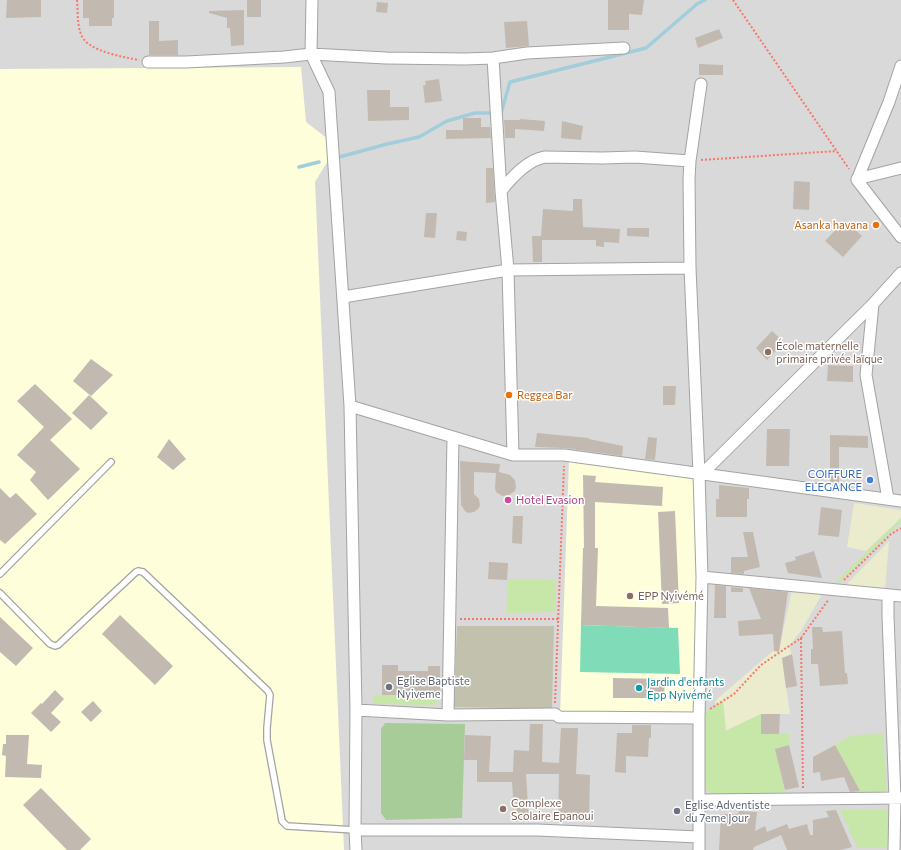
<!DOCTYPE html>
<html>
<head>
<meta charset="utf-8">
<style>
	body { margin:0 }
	canvas { display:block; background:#ede9e2 }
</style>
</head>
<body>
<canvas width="901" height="850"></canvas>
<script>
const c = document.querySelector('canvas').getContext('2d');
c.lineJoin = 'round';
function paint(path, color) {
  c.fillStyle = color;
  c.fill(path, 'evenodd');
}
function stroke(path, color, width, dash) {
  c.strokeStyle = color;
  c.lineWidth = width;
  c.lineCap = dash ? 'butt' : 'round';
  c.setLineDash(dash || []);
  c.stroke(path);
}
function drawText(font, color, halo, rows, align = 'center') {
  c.font = font + ' Commissioner,sans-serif';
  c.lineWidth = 3;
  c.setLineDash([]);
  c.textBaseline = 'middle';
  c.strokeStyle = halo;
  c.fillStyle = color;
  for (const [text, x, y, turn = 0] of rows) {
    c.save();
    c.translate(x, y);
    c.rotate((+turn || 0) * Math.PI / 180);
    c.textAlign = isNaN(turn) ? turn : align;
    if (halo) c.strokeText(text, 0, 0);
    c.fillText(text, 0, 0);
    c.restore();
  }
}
paint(new Path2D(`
	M0 0H901V850H0Z`), '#dad9d9');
paint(new Path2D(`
	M301 67 306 122 328 139 329 159 315 182 344 850H0V69Z
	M569 459 696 473 698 716 560 715Z`), '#fefeda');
paint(new Path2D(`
	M457 626H554L552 709 454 707Z`), '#c1c1ad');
paint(new Path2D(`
	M854 503 901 510V518L866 551 847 547Z
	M889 541 885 590 846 585Z
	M792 590 822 594 801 631 789 646 792 655 782 658 790 714H761L725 731 723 702 716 705 715 702 717 699 780 645Z`), '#eaeccd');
paint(new Path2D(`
	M901 518V522L840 583 836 582Z
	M508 579 556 580 555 612 506 613Z
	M440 692V699L434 705 373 704V697L375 695H437Z
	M723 701 726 731 761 714V734H789V745L775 749 785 793 712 794 706 789 703 713Z
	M883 734 887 793 860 792 835 745 852 735Z
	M840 810H889V848H858Z`), '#c7e7a8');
paint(new Path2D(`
	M385 723 465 724 462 818 386 820 381 813V729Z`), '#a7cc97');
paint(new Path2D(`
	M581 625 678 628 680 674 580 672Z`), '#80dcb8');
stroke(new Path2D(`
	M336 158 387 144 419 137 447 121 475 113H501L510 82 646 48 697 4 705 0
	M299 167 319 162`), '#a2cedb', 3.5);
paint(new Path2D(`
	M7 0H41V17L6 18Z
	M83 0H114V18H112V26H89V18H83Z
	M247 0H261V17H247Z
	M608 0H644L642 15 629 14V30H608Z
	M377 2 388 3 387 13 376 12Z
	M244 10V45L231 46 230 28H227V18L209 13V11Z
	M149 21H159V41L178 40V55H149Z
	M527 21 529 46 506 48 504 22Z
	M719 29 723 38 698 48 695 38Z
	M699 64 723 65V75H699Z
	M439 79 442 101 425 103 423 85H426L425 81Z
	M367 90H390V107H409V120L368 121Z
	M463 118H481V127H490L491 138 446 139V130H463Z
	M520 119 545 121 544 131 515 129V138H505L504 120H520Z
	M562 121 583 126 581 140 561 138Z
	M486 168H493L495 202 486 203Z
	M794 181 810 182 809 210 793 209Z
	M573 199H582L583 227 620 229 619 243 604 242V247L596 246V240H542V262H533L532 236H541L543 209 573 211Z
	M426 213H437L435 238 424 237Z
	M845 220 862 236 843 257 825 241Z
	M627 228H649V237L627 236Z
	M457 231 467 232 466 241 456 240Z
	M772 331 784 342 767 360 756 348Z
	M91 359 113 375 91 396 73 381Z
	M828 365 853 366V382L827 381Z
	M35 384 72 419 50 440 80 469 48 500 30 480 36 472 17 455 44 427 17 401Z
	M663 386H676L675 405H663Z
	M89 395 108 413 91 430 72 413Z
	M767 429H790L789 466H766Z
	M537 433 589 438V439L623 446 622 456 565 448 535 447Z
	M830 435 868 436V448L839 447V482H830Z
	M648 437 657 438 655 460 645 459Z
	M169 439 186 459 173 470 157 457Z
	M460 461 500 464 499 472 510 475 515 480 516 487 515 491 509 495 502 496 496 492 495 488 496 473 474 472V494L479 499 480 505 479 508 474 512 468 513 465 511 461 505Z
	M583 475 596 476 595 482 663 487 662 506 595 502V548H598L596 606 668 608 669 628 581 625 583 548H584Z
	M719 485 749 488V499H747V517H716V499H719Z
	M0 488 10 498 16 493 37 514 5 544 0 540Z
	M821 507 842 510 839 537 818 535Z
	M675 511 679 603 662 604 658 512Z
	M513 516H523L522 544 512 543Z
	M743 532H753L760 567 744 571V574L731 573V557H748Z
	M814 551 822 578 788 573 785 563 796 560 795 557Z
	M489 562 508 563 507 580 488 579Z
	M715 585 726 586V618H714Z
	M731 587 743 588V592H731Z
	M749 588 788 592 779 652 774 651 773 634 739 636 738 621 761 619Z
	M120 615 173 666 155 685 102 634Z
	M0 617 33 648 16 666 0 652Z
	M812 627H822L823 632 842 631 845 673H847L848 684 820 686 818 664H811V649H813Z
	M792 654 797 686 786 688 782 658Z
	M382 665H398V671H428V666H440V692L437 695H382Z
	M613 678 665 679 664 698H613Z
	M55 690 64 699 51 713 61 722 51 732 31 713 41 703 42 704Z
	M93 701 102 711 91 722 81 712Z
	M761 714H780L779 734H761Z
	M530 724H543L542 762 559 763 561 728H578L576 774 590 775 589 821 558 818 559 774H526L529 821H517L516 797H513L512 782H477V760H464L465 735 491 736 489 772H513L514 750 529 751Z
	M632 725H651V738H649L648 757 626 756V773L615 772 617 733H632Z
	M6 735H29L27 764 42 765 41 778 5 777 6 756 2 755 3 744H6Z
	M789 745 799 787 785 790 775 749Z
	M835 745 845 763 860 791 850 792 844 777 821 781 820 772 813 773V757Z
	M41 788 91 839 80 850H67L23 805Z
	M836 810 852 847 841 850H787L781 835 754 847 753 850H719L721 814H738L739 811 757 812 755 831 765 826 767 832 787 824 789 829 807 824 810 835H813V820L829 817 826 811Z`), '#c2b9b1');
const service = new Path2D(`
	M0 574 111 462
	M0 593 50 644 55 646 58 645 136 572 138 571 143 572 268 691 270 695 267 728V740L281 815 282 821 287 826 355 830`);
const minor = new Path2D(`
	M312 0 311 54 329 92 350 406 356 710 355 830 356 850
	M493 58 501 191
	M148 62H186L284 57 311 54 386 58 465 59 493 58 527 53 624 48
	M901 66 889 102 857 180 901 237
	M857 179 901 168
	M343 297 508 270 690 268
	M873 304 866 375 888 499
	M350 406 513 455H564L901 501
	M513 455 508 270 501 191C512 177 527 160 545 157L602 158 635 157 690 161
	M703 473 873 304 901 273
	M702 577 901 596
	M888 595V616L895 798 894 850
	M356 710 448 715 555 714 559 717 699 718
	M448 715 453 437
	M700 800 901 798
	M355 830H537L699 837
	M699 850V718L702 577 699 473 690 268 689 179 690 161 701 84`);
stroke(service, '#a3a3a3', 8);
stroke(minor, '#a3a3a3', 13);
stroke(new Path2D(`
	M77 0C78 11 77 24 81 34 86 51 123 57 139 60
	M733 0 849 169
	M701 160 837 151
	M844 580 891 534 901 528
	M460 619H559
	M801 638 803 789
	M555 703 564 466
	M710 709 734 694 761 665 801 638 829 599`), '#f77769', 2, [2, 2]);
stroke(service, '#fff', 5.5);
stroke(minor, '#fff', 11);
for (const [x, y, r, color] of [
	[876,225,4,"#e8710a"],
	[768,352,4,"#8d6e63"],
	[509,395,4,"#e8710a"],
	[870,480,4,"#3f7fe0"],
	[508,500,4,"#d1479c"],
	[630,596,4,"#8d6e63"],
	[389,687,4,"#6b7280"],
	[639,688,4,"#0f9aa8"],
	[503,809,4,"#8d6e63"],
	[677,811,4,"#6b7280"]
]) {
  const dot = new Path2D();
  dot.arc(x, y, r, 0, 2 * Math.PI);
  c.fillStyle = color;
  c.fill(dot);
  stroke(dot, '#fff', 1.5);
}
drawText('11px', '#c56008', '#fff', [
	["Asanka havana",868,225],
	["Reggea Bar",517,395,"left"]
], 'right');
drawText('11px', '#785e54', '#fff', [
	["École maternelle",776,346],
	["primaire privée laïque",776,359],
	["EPP Nyivémé",638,596],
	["Complexe",511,803],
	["Scolaire Epanoui",511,816]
], 'left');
drawText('11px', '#366cbe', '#fff', [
	["COIFFURE",862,474],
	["ELEGANCE",862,487]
], 'right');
drawText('11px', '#b23c85', '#fff', [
	["Hotel Evasion",516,500]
], 'left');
drawText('11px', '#5b616d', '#fff', [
	["Eglise Baptiste",397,681],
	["Nyiveme",397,694],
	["Eglise Adventiste",685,805],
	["du 7eme Jour",685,818]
], 'left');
drawText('11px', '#0d838f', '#fff', [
	["Jardin d'enfants",647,682],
	["Epp Nyivémé",647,695]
], 'left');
</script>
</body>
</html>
